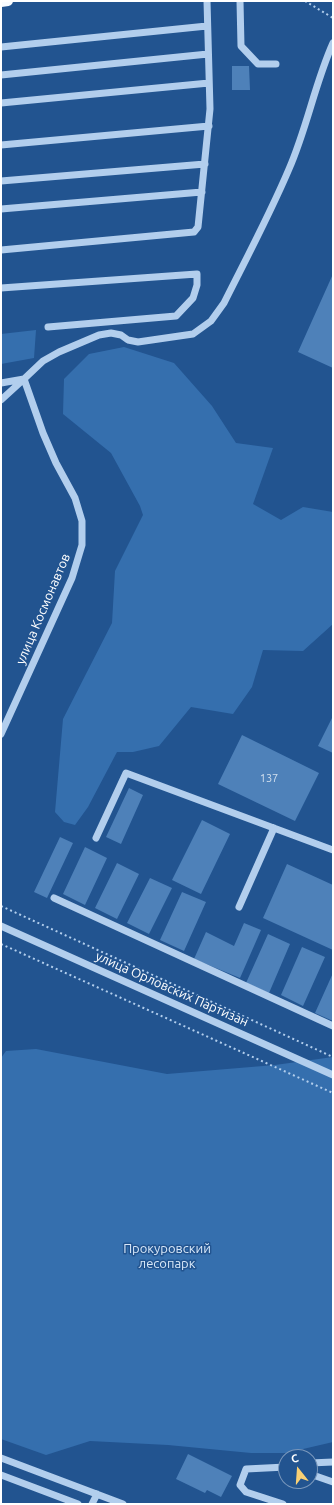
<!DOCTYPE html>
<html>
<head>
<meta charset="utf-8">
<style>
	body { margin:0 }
	#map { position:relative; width:334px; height:1505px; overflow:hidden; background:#225490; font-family:Ubuntu,sans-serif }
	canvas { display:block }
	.frame { position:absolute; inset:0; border:2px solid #fff; pointer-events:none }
	.north { position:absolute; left:278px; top:1449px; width:40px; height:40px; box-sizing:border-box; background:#225490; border:1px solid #7a98bc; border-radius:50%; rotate:343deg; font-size:11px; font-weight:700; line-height:16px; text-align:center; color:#fff }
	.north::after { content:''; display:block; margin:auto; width:14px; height:18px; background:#f9d074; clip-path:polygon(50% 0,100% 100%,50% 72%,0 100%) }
</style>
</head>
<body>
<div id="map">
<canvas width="334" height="1505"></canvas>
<div class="frame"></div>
<div class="north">С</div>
</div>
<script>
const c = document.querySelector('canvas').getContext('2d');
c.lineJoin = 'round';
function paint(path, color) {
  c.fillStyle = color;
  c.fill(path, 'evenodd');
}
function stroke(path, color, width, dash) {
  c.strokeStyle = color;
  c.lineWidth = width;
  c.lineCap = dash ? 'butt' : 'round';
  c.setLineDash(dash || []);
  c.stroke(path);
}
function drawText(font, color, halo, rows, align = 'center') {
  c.font = font + ' Ubuntu,sans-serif';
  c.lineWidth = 3;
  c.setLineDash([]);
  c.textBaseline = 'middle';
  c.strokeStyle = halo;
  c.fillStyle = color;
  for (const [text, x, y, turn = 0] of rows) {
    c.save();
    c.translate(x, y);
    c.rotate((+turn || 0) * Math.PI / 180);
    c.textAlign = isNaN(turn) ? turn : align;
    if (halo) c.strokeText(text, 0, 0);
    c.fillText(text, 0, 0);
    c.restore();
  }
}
paint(new Path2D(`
	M36 330 34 358 1 364V334Z
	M124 347 174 363 212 406 236 443 273 448 253 504 281 520 303 507 333 512V624L303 651 263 650 252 687 233 714 191 707 159 746 133 752H117L88 807 75 825 64 822 55 812 63 719 112 623 115 571 143 515 140 506 111 453 63 414 64 379 89 354Z
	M36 1049 167 1074 275 1065 333 1057V1442L286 1453H251L168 1445 90 1441 46 1455 1 1439V1058L6 1051Z`), '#356fae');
paint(new Path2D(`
	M232 66H249L250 90H232Z
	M333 274V368L298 352Z
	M333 716V753L318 746Z
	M242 735 319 773 295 821 218 784Z
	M129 788 143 795 121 844 106 837Z
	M202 820 230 834 201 894 172 880Z
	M60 837 73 843 47 898 34 892Z
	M85 847 107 858 85 905 63 894Z
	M117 863 139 874 117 919 95 908Z
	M287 864 333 885V950L263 918Z
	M150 878 172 888 149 934 127 923Z
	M182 892 206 902 184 951 160 940Z
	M244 923 261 930 240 978 194 959 206 932 234 946Z
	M268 934 290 944 269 993 246 983Z
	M302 947 325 957 303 1006 281 995Z
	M333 973V1021L315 1013Z
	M188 1454 232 1476 221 1497 207 1490 205 1493 176 1479Z`), '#4e81b9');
stroke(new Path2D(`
	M305 1 333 18
	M1 906 333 1057
	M1 944 333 1093`), '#b2ceed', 2, [2, 3]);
stroke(new Path2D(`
	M240 1 241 46 258 64H276
	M1 47 207 26
	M1 75 208 54
	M1 103 209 83
	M1 145 209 126
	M1 181 205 164
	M1 209 202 192
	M1 250 194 232 198 227 210 109 207 1
	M1 288 197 274V285L193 298 176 316 48 327
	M1 383 24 379 43 361 59 352 99 335 111 333 121 335 128 340 138 342 193 334 211 321 224 303C246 259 270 214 289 169 307 128 315 83 333 43
	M1 400 24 379 43 433 56 463 75 498 82 521V545L72 578 1 734
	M96 838 126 773 333 850
	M54 898 333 1026
	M239 907 274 828
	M1 926 333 1075
	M1 1458 123 1504
	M310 1463 333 1462
	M310 1474 333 1482
	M1 1475 78 1504
	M92 1504 97 1494
	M283 1504 246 1492 240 1485 246 1469 286 1467`), '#b2ceed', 7);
stroke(new Path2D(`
	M1 2 8 1`), '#f8fbff', 10);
drawText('11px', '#d3e0ee', null, [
	["137",269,778]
]);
drawText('13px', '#fff', '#225490', [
	["улица Космонавтов",43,609,-67],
	["улица Орловских Партизан",172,989,24]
]);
drawText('13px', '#d8e8f9', '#225490', [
	["Прокуровский",167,1249],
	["лесопарк",167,1264]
]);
</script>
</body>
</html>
